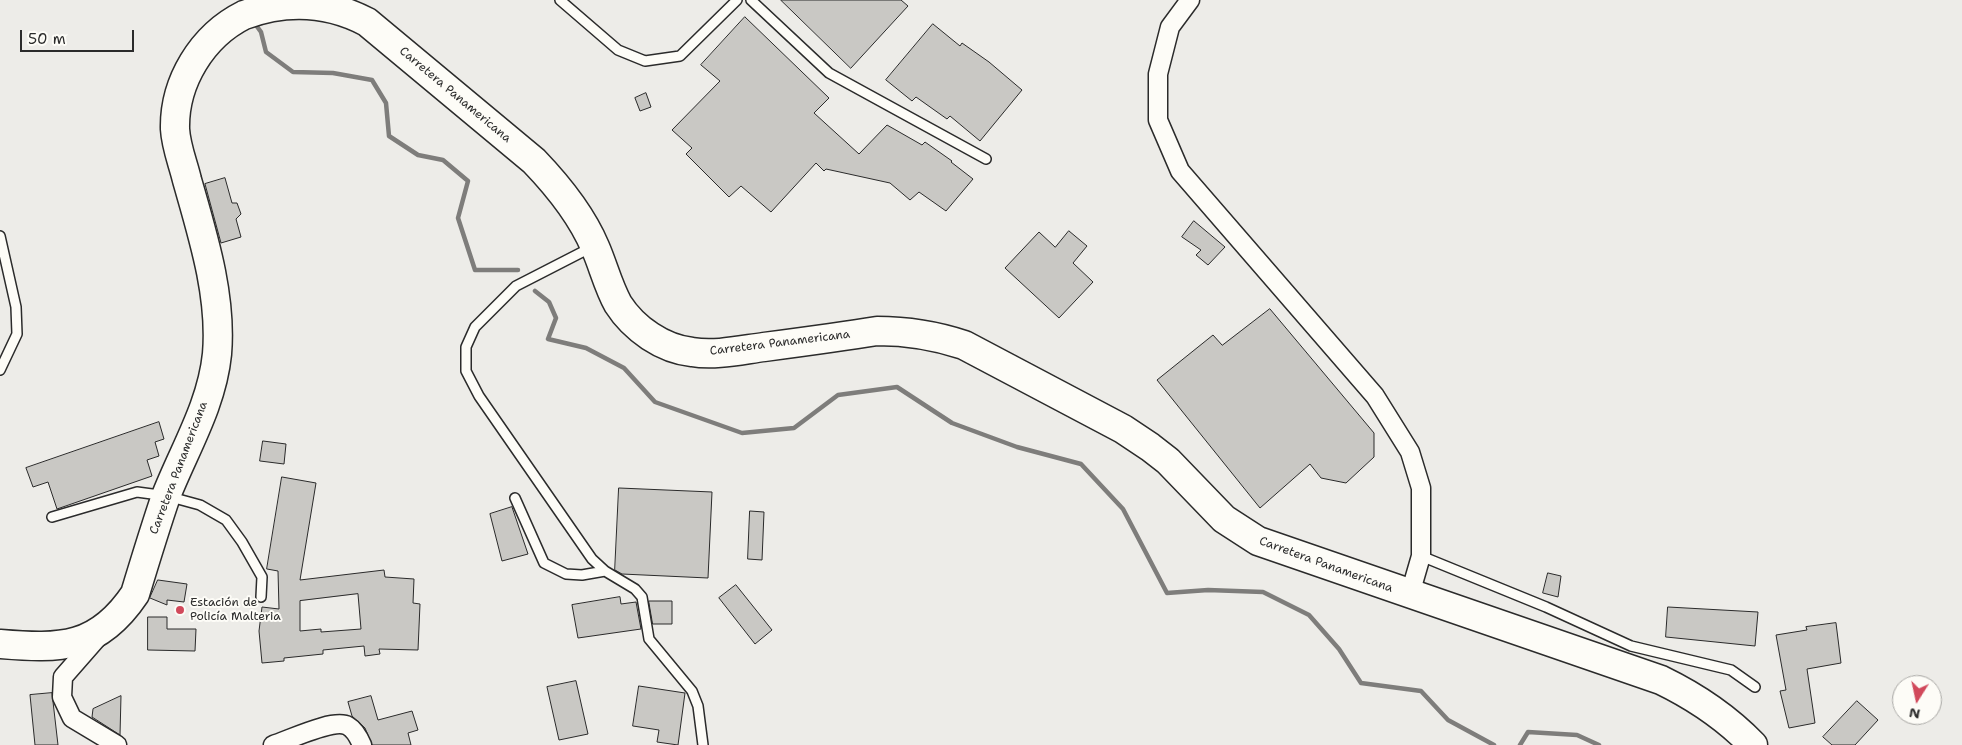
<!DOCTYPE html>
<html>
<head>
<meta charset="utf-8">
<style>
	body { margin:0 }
	#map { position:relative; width:1962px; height:745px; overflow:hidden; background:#fdfcf7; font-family:"Shantell Sans",sans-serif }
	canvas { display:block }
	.north { position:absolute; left:1892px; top:675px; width:50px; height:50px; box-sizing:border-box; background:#fdfcf7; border:1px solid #a9a8a5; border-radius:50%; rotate:190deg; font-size:14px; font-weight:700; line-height:20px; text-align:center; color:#2b2b2b }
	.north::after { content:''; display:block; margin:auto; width:18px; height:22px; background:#d1495b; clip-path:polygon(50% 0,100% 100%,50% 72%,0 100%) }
	.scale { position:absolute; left:20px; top:30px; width:114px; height:22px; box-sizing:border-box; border:2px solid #2b2b2b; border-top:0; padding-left:6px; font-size:15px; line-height:18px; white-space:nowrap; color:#2b2b2b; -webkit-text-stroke:4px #fdfcf7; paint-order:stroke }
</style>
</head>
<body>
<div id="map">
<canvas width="1962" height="745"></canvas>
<div class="north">N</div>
<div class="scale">50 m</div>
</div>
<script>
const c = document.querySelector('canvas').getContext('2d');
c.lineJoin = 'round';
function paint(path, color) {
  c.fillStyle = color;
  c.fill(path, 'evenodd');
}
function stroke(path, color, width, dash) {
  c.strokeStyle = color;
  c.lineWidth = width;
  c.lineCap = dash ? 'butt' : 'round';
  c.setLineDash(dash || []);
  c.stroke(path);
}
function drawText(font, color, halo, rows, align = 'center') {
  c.font = font + ' "Shantell Sans",sans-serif';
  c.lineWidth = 4;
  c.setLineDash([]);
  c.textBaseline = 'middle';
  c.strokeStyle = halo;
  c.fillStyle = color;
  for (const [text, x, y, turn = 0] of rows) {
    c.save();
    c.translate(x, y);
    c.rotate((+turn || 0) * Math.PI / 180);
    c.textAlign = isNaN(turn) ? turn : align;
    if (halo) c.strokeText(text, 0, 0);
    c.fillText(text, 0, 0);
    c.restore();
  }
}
paint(new Path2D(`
	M0 0H1962V745H0ZM1902 685H1932V715H1902Z`), '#edece8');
stroke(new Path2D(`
	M253 21 261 32 266 52 293 72 333 73 372 80 386 103 389 136 418 155 443 160 468 181 458 218 475 270H518
	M535 291 549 302 556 318 548 339 586 348 624 368 655 402 742 433 794 428 838 395 897 387 952 423 1017 447 1081 464 1123 509 1167 593 1208 590 1263 592 1309 615 1339 649 1361 683 1421 691 1448 720 1494 745
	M1520 745 1528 732 1577 735 1599 745`), '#7e7d7b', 4.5);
const building = new Path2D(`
	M781 0H901L908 6 851 68Z
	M745 17 829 98 814 113 859 154 887 125 922 145 925 142 952 161 951 162 973 179 946 211 919 192 910 200 890 183 826 169 824 171 816 163 771 212 741 186 729 197 686 154 692 148 672 130 720 81 701 65Z
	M933 24 960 46 962 43 989 62 1022 90 980 141 950 116 947 119 916 97 912 101 886 80Z
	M646 93 651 107 640 111 635 98Z
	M225 178 232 203H237L241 214 236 219 241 237 221 243 205 184Z
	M1194 221 1225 247 1208 265 1196 255 1201 250 1182 237Z
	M1069 231 1087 246 1073 263 1093 282 1059 318 1005 268 1039 232 1055 247Z
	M1270 309 1374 433V457L1346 483 1321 478 1310 464 1260 508 1157 380 1213 335 1222 345Z
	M159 422 164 439 155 442 159 456 147 460 152 476 57 509 48 482 33 487 26 468Z
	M263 441 286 444 284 464 260 461Z
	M282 477 316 483 300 580 384 570 385 577 414 579 413 603 420 604 418 650 379 649 380 654 365 656 364 646 323 650V654L284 658V661L262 663 259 631 262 607 279 609 278 571 267 569ZM358 594 361 629 321 632V629L300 631V601Z
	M619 488 712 492 708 578 622 574 615 570Z
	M512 507 528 554 502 561 490 514Z
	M750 511 764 512 762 560 748 559Z
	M1548 573 1561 576 1558 597 1543 593Z
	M158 580 187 584 184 602 167 600V605L150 598Z
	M736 585 772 630 755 644 719 598Z
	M620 597 621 604 636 602 641 629 578 638 572 605Z
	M649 601H672V624H653Z
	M1668 607 1758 612 1755 646 1666 637Z
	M148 617H167V629H196L195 651 148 650Z
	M1836 623 1841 663 1807 669 1815 723 1789 728 1780 691 1786 690 1776 635 1807 630 1806 627Z
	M576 681 588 734 559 740 547 687Z
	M639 686 685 693 678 745 657 742 659 730 633 726Z
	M52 693 58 745H35L30 695Z
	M121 696 120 735 92 717 93 709Z
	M371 696 378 720 412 711 418 730 408 733 411 745H372L365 728 352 716 348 702Z
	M1857 701 1878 720 1855 745H1832L1823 737Z`);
paint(building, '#c9c8c4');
stroke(building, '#2b2b2b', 1);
const service = new Path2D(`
	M560 0 618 50 645 61 680 56 737 0
	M751 0 829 73 986 159
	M0 236 16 307 17 334 0 370
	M592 247 516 286 475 327 466 347V371L479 396 592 559 605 571 635 589 642 597 649 639 692 691 698 706 703 745
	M515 498 544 563 566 574 582 575 605 571
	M52 517 137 492 167 496 200 505 226 520 242 542 262 577 261 597
	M1421 556 1546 607 1631 646 1731 670 1755 687`);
const minor = new Path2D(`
	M1190 0 1170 27 1158 74V120L1180 171 1375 396 1410 452 1421 488V556L1410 594
	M98 637 63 677 62 697 72 718 117 745
	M273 745C289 740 334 718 348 726 355 730 359 738 362 745`);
const trunk = new Path2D(`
	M0 644C61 649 98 649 135 594 145 561 155 528 166 496 184 450 212 405 217 354 222 296 203 236 187 180 183 163 176 147 175 129 174 82 202 36 244 15 285 0 327 1 367 22L534 161C558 186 581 214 595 247 603 265 608 286 618 304 634 329 663 349 692 352 715 356 741 350 764 347 802 342 840 337 877 331 908 331 934 335 964 345L1123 429 1150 447 1168 461 1224 519 1258 541 1661 680C1696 697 1726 717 1753 745`);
stroke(service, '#2b2b2b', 12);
stroke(minor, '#2b2b2b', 21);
stroke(trunk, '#2b2b2b', 31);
stroke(service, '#fdfcf7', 9);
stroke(minor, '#fdfcf7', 18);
stroke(trunk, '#fdfcf7', 28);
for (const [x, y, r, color] of [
	[180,610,5,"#d1495b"]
]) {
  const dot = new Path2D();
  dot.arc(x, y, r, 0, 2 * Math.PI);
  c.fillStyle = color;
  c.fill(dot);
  stroke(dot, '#fdfcf7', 2);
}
drawText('12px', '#2b2b2b', '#fdfcf7', [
	["Carretera Panamericana",455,95,40],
	["Carretera Panamericana",780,343,-7],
	["Carretera Panamericana",179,468,-69],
	["Carretera Panamericana",1326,565,20]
]);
drawText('12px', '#2b2b2b', '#fdfcf7', [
	["Estación de",190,603],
	["Policía Malteria",190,617]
], 'left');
</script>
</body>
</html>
